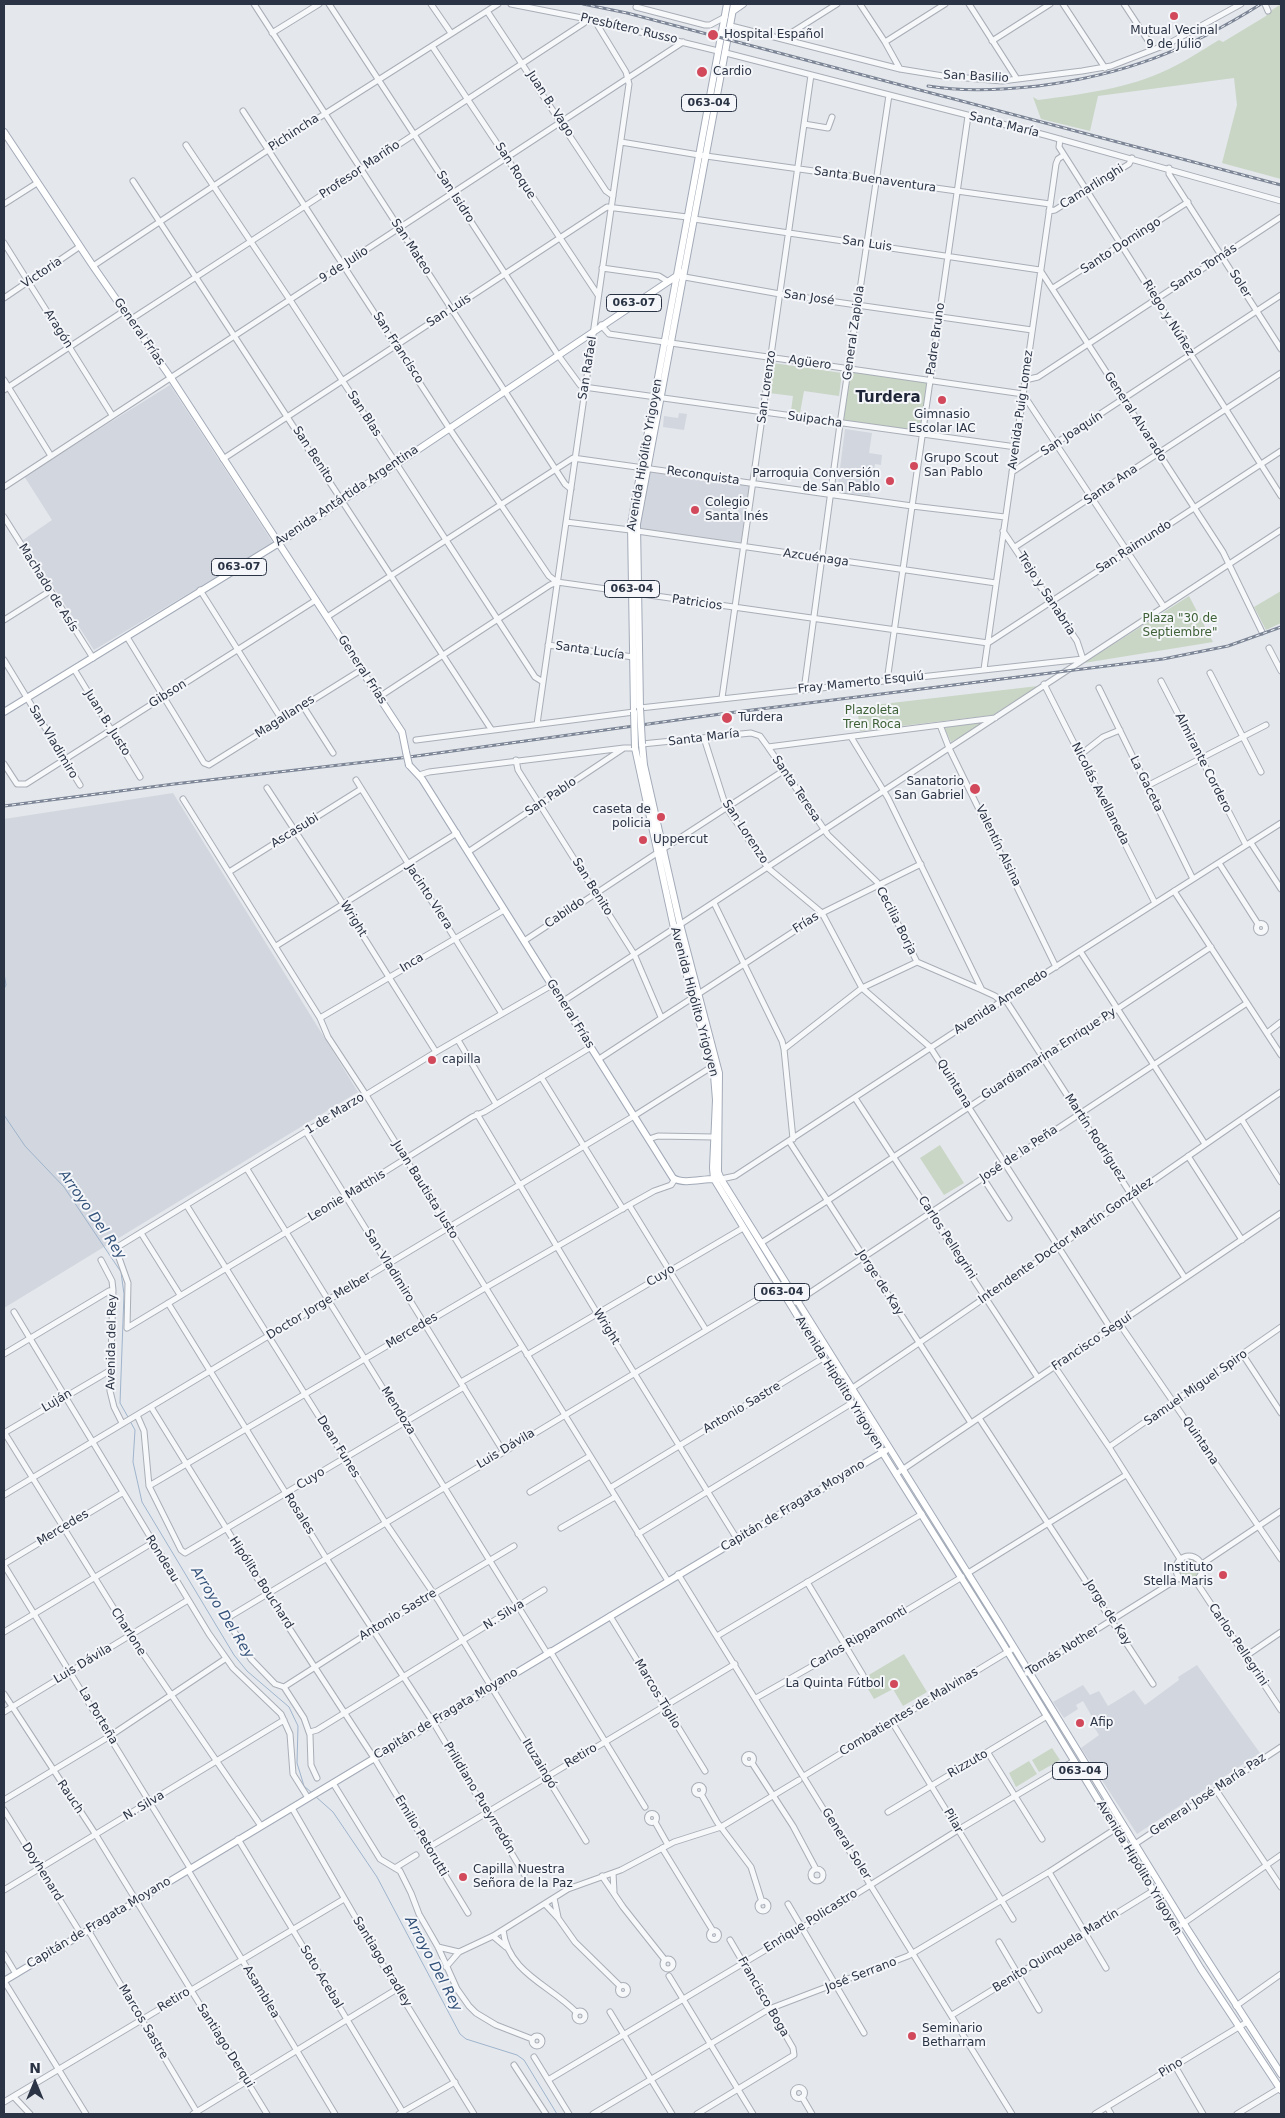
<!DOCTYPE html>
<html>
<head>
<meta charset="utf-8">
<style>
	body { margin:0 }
	#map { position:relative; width:1285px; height:2118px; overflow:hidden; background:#e4e7ec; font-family:"DejaVu Sans",sans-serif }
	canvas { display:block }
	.frame { position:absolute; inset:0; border:5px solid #2b3445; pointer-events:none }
	.north { position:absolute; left:10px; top:2058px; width:50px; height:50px; -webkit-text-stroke:4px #f4f6f9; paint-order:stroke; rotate:0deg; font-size:14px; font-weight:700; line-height:20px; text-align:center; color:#2b3445 }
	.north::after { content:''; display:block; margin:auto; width:18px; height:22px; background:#2b3445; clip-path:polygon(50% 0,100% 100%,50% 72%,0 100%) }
</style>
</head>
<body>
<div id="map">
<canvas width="1285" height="2118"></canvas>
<div class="frame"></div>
<div class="north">N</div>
</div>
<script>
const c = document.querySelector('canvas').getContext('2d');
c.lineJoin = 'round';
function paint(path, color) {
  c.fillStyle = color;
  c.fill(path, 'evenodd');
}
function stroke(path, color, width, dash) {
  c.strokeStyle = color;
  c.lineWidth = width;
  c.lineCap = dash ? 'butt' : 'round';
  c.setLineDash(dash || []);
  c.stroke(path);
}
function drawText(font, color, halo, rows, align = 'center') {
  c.font = font + ' "DejaVu Sans",sans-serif';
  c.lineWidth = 4;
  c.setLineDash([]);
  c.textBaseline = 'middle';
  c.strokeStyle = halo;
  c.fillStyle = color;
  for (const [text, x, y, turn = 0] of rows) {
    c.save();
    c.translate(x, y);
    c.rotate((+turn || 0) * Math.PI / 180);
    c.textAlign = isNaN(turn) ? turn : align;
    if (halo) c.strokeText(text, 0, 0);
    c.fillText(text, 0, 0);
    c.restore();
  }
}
paint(new Path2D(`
	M170 385 273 543 94 650 23 540 52 520 24 476Z
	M679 413 687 414 684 430 663 427 664 416 678 418Z
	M845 429 872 433 869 453 882 455 881 465 875 464 870 496 837 492Z
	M649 471 751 486 742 546 638 529Z
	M173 793 358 1092 4 1308V819Z
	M1197 1665 1260 1753 1137 1834 1081 1748 1099 1735 1092 1724 1095 1722 1083 1701 1076 1705 1078 1709 1064 1718 1053 1702 1083 1685 1090 1695 1099 1691 1108 1706 1134 1690 1145 1705 1179 1680 1178 1677Z`), '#d2d6de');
paint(new Path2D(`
	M1281 4V179L1222 163 1237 105 1234 78 1098 96 1090 131 1041 119 1033 97 1038 100C1082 94 1128 89 1169 69 1186 61 1202 50 1219 40L1223 42 1266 16 1269 12Z
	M773 363 842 373 839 396 804 391 800 413 791 411 793 396 769 393Z
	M849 369 930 382 922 435 840 424Z
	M1281 591V623L1266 630 1254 607Z
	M1189 596 1213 642 1084 663Z
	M1038 686 993 715 860 731 857 707Z
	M987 721 951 742 944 727Z
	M940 1145 964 1183 944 1195 920 1158Z
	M1178 1568a11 11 0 1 1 22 0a11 11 0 1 1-22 0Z
	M904 1654 927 1692 903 1706 893 1689 874 1699 862 1679Z
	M1052 1748 1060 1760 1039 1772 1032 1760Z
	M1029 1761 1037 1774 1016 1787 1009 1773Z`), '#c9d6c5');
stroke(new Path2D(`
	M4 973 6 985 4 989
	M4 1115 25 1146 64 1187 121 1272 124 1294 120 1403 128 1417
	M130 1421 135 1430 133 1462 142 1502 234 1655 247 1671 289 1707 298 1726 297 1763 304 1786 312 1793
	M315 1796 333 1812 377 1877 460 2034 466 2039 517 2055 524 2060 557 2114`), '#9fb4cc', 1);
const minor = new Path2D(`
	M254 4 565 484 571 489
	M329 4 558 355 580 385 584 387 1016 447
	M431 4 451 33
	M511 4 587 19 718 51
	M860 4 885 42 900 69
	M969 4 1017 79
	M1063 4 1105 68
	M1124 4 1149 42
	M1265 4 1268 11
	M636 7 705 25H710L725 17
	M487 11 606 191 613 196
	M731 26 900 69 943 76 1002 81 1082 71 1111 66 1168 44 1241 4
	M272 33 319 4
	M783 38 837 4
	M992 41 1050 4
	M885 42 945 4
	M432 46 598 295
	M726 53 1045 135 1281 201
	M243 111 449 428 549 576 557 582
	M804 124 828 128 832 117
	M1060 139 1059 147 1281 496
	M621 142 699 155 1050 204
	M186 145 290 300 535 677 543 682
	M1169 168V174L1281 349
	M133 181 491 729
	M4 204 37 183
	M1049 211 1055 210 1129 164 1132 158
	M694 219 1040 270 1223 552 1262 632
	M4 243 112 415
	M93 266 268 150 498 4
	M602 268 659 276 667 281
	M679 276 780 294 1032 330
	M1053 288 1188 202
	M4 298 79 247
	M130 320C282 222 433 121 584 23L587 19
	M601 325 609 334 1023 394 1164 607
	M4 380 51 456
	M1025 380 1038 377 1281 217
	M4 390 124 311
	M223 459 607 207 687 217
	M1012 472 1281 295
	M4 487 683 42
	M4 517 93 658
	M566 522 630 530
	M637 531 996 583
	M1015 547 1281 373
	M200 590 282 720
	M327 617 573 458 912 506 1005 517
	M4 620 50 591
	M127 637 204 763 209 765 361 670
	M548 645 633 657
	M1269 648 1281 671
	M4 660 80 785
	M74 669 140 777
	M984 669 1056 164 1058 159 1064 155
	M1210 673 1261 772
	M887 681 968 116
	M1161 681 1246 845
	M1044 684 1155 903
	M1099 688 1193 879
	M804 690 840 424 889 95
	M379 697 550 585 557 582 988 643 1281 451
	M722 698 811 75
	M303 706 333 753
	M640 708 1083 659 1077 641 1003 531
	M537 724 629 84 626 72 598 26 596 21
	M940 725 949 748 1056 967
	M851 737 888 798 982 990 995 996 1001 1001
	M704 738 726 807 768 868 822 913 862 988 930 1047 1111 1329
	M416 740 634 712
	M642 744 751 733 760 736 768 747 995 718
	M768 747 828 835 877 882 917 962 982 990
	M1080 755 1103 737 1120 730
	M516 760 518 770 634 954 661 1017
	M4 764 17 784H26L316 600
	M419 775 429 772 624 748
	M356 780 502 1014
	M1147 786 1266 725
	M267 788 343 904 436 1052
	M183 799 320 1018 328 1037 366 1095 668 1581
	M1251 843 1281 889
	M663 849 783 771
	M468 852 624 748H635
	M1219 863 1258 924
	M229 872 361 789
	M1174 891 1281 1055
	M714 903 782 1041 784 1049 793 1139
	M1256.5 928a4.5 4.5 0 1 1 9 0a4.5 4.5 0 1 1-9 0Z
	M524 941 657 853
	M276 946 457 833
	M1080 951 1205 1144
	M1005 999 1185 1278
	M562 1002 1281 530
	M320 1018 504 910
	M1267 1033 1281 1022
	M458 1040 496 1104
	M784 1049 862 988 917 962
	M599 1059 822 913 921 864
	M541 1077 623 1209
	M855 1098 1038 1378
	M477 1114 597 1313 737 1539
	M1242 1120 1281 1182
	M306 1132 503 1451
	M649 1139 658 1136 714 1137
	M789 1141 971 1423
	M1188 1156 1242 1240
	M247 1169 547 1653
	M983 1178 1009 1218
	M721 1179 735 1176 1005 999 1281 823
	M629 1205 706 1330
	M187 1206 385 1522 438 1600 586 1841
	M141 1233 180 1295
	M761 1243 827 1201 1211 947
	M101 1260 112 1281 113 1290 110 1391 114 1407 122 1423
	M796 1302 1247 1003
	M168 1303 326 1558 433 1722 524 1874
	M14 1312 209 1634 233 1668 281 1714 290 1734 293 1774 308 1798
	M1119 1323 1281 1559
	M127 1328 128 1283 118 1255 117 1251 119 1246 436 1052 552 985
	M127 1328 346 1196 472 1117 484 1112 591 1047
	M4 1354 109 1291 113 1290
	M527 1355 743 1228
	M1243 1355 1281 1413
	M1055 1367 1109 1447 1180 1559
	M461 1382 522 1347
	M851 1389C996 1292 1137 1191 1281 1092
	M151 1407 267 1594 374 1758 468 1913
	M137 1415 144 1431 149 1486 181 1550 185 1553 464 1387
	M979 1418 1153 1684
	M4 1432 131 1636 261 1826
	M4 1433 111 1370
	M1109 1447 1281 1327
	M896 1474 1281 1213
	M149 1486 485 1288 629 1205 654 1191 671 1185 675 1179
	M610 1488 823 1358
	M530 1492 590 1456
	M4 1495 634 1116 713 1066
	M561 1528 615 1497
	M638 1534 852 1403
	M1176 1569a13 13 0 1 1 26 0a13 13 0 1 1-26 0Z
	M4 1564 122 1493
	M1202 1564 1281 1511
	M4 1565 190 1868
	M968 1573 1126 1475
	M678 1574 1012 2114
	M1195 1580 1281 1710
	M807 1582 863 1675
	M610 1616 705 1771
	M4 1632 152 1543
	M717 1636 922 1514
	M550 1651 645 1807
	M1246 1656 1281 1632
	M1027 1673 1179 1578
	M284 1687 373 1630 514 1546
	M4 1694 96 1835 267 2114
	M756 1698 846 1647 962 1577
	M4 1712 188 1600
	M892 1722 1013 1919
	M310 1732 317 1730 544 1590
	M988 1753 1042 1839
	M744.5 1759a4.5 4.5 0 1 1 9 0a4.5 4.5 0 1 1-9 0Z
	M752 1763 793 1826 816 1869
	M804 1776 1014 1648
	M317 1778 311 1765 310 1735 304 1718 284 1687 275 1684 251 1659 229 1623V1617L785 1283
	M333 1783 380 1859 400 1871 411 1893 419 1914 438 1947 457 1989 469 2006 476 2013 496 2025 532 2039
	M694.5 1790a4.5 4.5 0 1 1 9 0a4.5 4.5 0 1 1-9 0Z
	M1216 1790 1281 1887
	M701 1794 717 1822 751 1867 762 1902
	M4 1800 110 1736 225 1659
	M292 1808 397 1989 474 2114
	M4 1810 81 1934
	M888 1812 1047 1716
	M647.5 1818a4.5 4.5 0 1 1 9 0a4.5 4.5 0 1 1-9 0Z
	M655 1822 668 1845
	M238 1839 404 2114
	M1135 1844 1281 1747
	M428 1848 735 1664
	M662 1848 713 1931
	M395 1868 416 1855
	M811 1875a6 6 0 1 1 12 0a6 6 0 1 1-12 0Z
	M188 1870 335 2114
	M1049 1872 1106 1968
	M613 1873 614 1892
	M602 1876 623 1907 665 1960
	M4 1890 284 1720
	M554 1898 558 1917
	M758 1906a5 5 0 1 1 10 0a5 5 0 1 1-10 0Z
	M545 1904 558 1918 575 1942 620 1986
	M788 1904 864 2033
	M1177 1928 1281 1855
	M88 1930 198 2114
	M503 1930C508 1973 550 1985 576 2012
	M709.5 1935a4.5 4.5 0 1 1 9 0a4.5 4.5 0 1 1-9 0Z
	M493 1936 506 1947
	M999 1942 1039 2010
	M438 1947 459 1952
	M4 1954 16 1974
	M663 1964a5 5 0 1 1 10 0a5 5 0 1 1-10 0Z
	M446 1967 459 1952 493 1936 568 1889 621 1870 674 1842 721 1827 799 1780
	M669 1976 753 2114
	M4 1981 86 2114
	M618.5 1990a4.5 4.5 0 1 1 9 0a4.5 4.5 0 1 1-9 0Z
	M1236 2006 1281 1974
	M575 2016a5 5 0 1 1 10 0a5 5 0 1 1-10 0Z
	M610 2012 672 2114
	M952 2015 1161 1886
	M532 2041a5 5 0 1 1 10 0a5 5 0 1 1-10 0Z
	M534 2057 569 2114
	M514 2065 546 2114
	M1175 2066 1203 2114
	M548 2080 802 1928 958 1830 1074 1761
	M793.5 2093a5.5 5.5 0 1 1 11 0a5.5 5.5 0 1 1-11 0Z
	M14 2097 30 2114
	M802 2097 812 2114
	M4 2102 344 1899
	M1107 2107 1111 2114
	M193 2114 397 1989
	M399 2114 455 2082
	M593 2114 769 2009 908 1956 1049 1872 1123 1824
	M697 2114 794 2055 793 2048 730 1940
	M1095 2114 1247 2022
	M1237 2114 1280 2088`);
const major = new Path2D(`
	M733 11 743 4
	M4 132 93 266 171 378 379 697 402 732 406 752
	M640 708 637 524 734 4
	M4 712 279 543 684 271
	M634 712 631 524 727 4
	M642 744 644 765 680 924 719 1073 718 1172 721 1179 999 1623 1188 1930 1281 2074
	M635 748 674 928 714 1075 716 1100 713 1168 714 1179 823 1358 1003 1644 1201 1969 1281 2090
	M409 765 422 779 468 852 673 1178C685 1185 703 1178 717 1179
	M4 1981 885 1451`);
stroke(minor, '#a9aeb7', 7);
stroke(major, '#a3abb8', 8);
stroke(minor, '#f7f8fa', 5);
stroke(major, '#fff', 6);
const rail = new Path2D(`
	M583 4 627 13 1281 185
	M928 86C964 92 1002 90 1038 86 1124 75 1188 50 1261 4
	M4 806 174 784 409 757 728 713 1163 659 1228 646 1281 627`);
stroke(rail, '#7d8696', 3);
stroke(rail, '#f4f6f9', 1, [4]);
const majorBridge = new Path2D(`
	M640 708 642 744
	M634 712 635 748
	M406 752 409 765`);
stroke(majorBridge, '#a3abb8', 8, []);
stroke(majorBridge, '#fff', 6);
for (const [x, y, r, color] of [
	[1174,16,5,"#d1495b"],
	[713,35,6,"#d1495b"],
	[702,72,6,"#d1495b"],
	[942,400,5,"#d1495b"],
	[914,466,5,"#d1495b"],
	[890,481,5,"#d1495b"],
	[695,510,5,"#d1495b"],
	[727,718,6,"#d1495b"],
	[975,789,6,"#d1495b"],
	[661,817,5,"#d1495b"],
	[643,840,5,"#d1495b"],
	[432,1060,5,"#d1495b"],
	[1223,1575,5,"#d1495b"],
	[894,1684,5,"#d1495b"],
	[1080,1723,5,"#d1495b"],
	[463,1877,5,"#d1495b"],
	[912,2036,5,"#d1495b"]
]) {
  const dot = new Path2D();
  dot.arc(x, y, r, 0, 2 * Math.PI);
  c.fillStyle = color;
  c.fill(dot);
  stroke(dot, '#f4f6f9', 2);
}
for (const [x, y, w] of [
	[709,103,55],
	[634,303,55],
	[239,567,55],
	[632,589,55],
	[782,1292,55],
	[1080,1771,55]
]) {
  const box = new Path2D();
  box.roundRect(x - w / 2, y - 8.5, w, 17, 4);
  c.fillStyle = '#f4f6f9';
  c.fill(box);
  stroke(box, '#2b3445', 1);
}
drawText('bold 11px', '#2b3445', null, [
	["063-04",709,103],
	["063-07",634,303],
	["063-07",239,567],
	["063-04",632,589],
	["063-04",782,1292],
	["063-04",1080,1771]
]);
drawText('12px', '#2b3445', '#f4f6f9', [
	["Presbítero Russo",629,29,13],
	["San Basilio",976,77,3],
	["Juan B. Vago",550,104,57],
	["Santa María",1004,125,14],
	["Pichincha",294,133,-33],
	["Profesor Mariño",360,170,-34],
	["San Roque",515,171,57],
	["Santa Buenaventura",875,180,8],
	["Camarlinghi",1092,187,-32],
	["San Isidro",455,197,57],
	["San Luis",867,244,8],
	["Santo Domingo",1121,246,-33],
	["San Mateo",411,247,57],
	["9 de Julio",344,265,-33],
	["Santo Tomás",1204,268,-33],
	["Victoria",42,273,-34],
	["Soler",1240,284,58],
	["San José",809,298,8],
	["San Luis",449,311,-33],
	["Riego y Núñez",1168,318,58],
	["Aragón",58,329,58],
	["General Frías",139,332,55],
	["General Zapiola",854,333,-82],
	["Padre Bruno",936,339,-82],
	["San Francisco",398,348,57],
	["Agüero",810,363,8],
	["San Rafael",588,368,-81],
	["San Lorenzo",767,387,-82],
	["Avenida Puig Lomez",1021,410,-82],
	["San Blas",364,414,57],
	["General Alvarado",1135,417,57],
	["Suipacha",815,420,8],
	["San Joaquín",1072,434,-33],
	["San Benito",313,455,57],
	["Avenida Hipólito Yrigoyen",645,455,-80],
	["Reconquista",703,476,8],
	["Santa Ana",1111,485,-34],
	["Avenida Antártida Argentina",347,496,-34],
	["San Raimundo",1134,547,-33],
	["Azcuénaga",816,558,8],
	["Machado de Asís",48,588,58],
	["Trejo y Sanabria",1046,594,57],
	["Patricios",697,603,8],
	["Santa Lucía",590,651,8],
	["General Frías",362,670,57],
	["Fray Mamerto Esquiú",861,683,-6],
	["Gibson",168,694,-32],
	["Magallanes",285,717,-33],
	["Juan B. Justo",107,723,58],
	["Santa María",704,738,-7],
	["San Vladimiro",53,742,59],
	["Almirante Cordero",1203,763,63],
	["La Gaceta",1146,784,64],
	["Santa Teresa",796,789,56],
	["Nicolás Avellaneda",1100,794,63],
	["San Pablo",551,797,-34],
	["Ascasubi",295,831,-32],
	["San Lorenzo",745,832,57],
	["Valentín Alsina",998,846,64],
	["San Benito",592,887,58],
	["Jacinto Viera",429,897,57],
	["Cabildo",565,913,-34],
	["Wright",353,919,58],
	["Cecilia Borja",896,921,63],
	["Frías",806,923,-33],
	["Inca",412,963,-32],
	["Avenida Hipólito Yrigoyen",694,1002,75],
	["Avenida Amenedo",1001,1002,-33],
	["General Frías",570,1014,58],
	["Guardiamarina Enrique Py",1049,1054,-33],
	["Quintana",954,1084,58],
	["1 de Marzo",335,1114,-32],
	["Martín Rodríguez",1095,1138,57],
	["José de la Peña",1019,1154,-34],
	["Juan Bautista Justo",425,1190,58],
	["Leonie Matthis",347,1196,-31],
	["Carlos Pellegrini",947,1238,57],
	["Intendente Doctor Martín González",1066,1241,-35],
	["San Vladimiro",389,1266,58],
	["Cuyo",661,1276,-31],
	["Jorge de Kay",880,1283,57],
	["Doctor Jorge Melber",319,1306,-31],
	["Wright",606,1327,58],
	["Mercedes",412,1331,-31],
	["Avenida del Rey",112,1342,-89],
	["Francisco Seguí",1092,1342,-34],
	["Avenida Hipólito Yrigoyen",839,1383,58],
	["Samuel Miguel Spiro",1196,1388,-35],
	["Luján",57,1401,-31],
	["Antonio Sastre",742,1408,-31],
	["Mendoza",398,1411,58],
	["Quintana",1200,1441,56],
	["Dean Funes",338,1447,58],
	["Luis Dávila",506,1449,-31],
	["Cuyo",311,1479,-31],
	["Capitán de Fragata Moyano",793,1506,-31],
	["Rosales",299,1514,58],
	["Mercedes",63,1528,-31],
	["Rondeau",162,1559,58],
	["Hipólito Bouchard",261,1583,57],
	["Jorge de Kay",1108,1613,57],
	["Antonio Sastre",398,1615,-31],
	["N. Silva",504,1615,-32],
	["Charlone",128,1632,57],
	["Carlos Rippamonti",859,1638,-31],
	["Carlos Pellegrini",1238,1645,56],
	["Tomás Nother",1063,1651,-32],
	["Luis Dávila",83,1664,-31],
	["Marcos Tiglio",657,1694,59],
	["Combatientes de Malvinas",909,1712,-31],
	["Capitán de Fragata Moyano",446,1714,-31],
	["La Porteña",98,1716,59],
	["Retiro",581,1756,-31],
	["Ituzaingó",539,1764,59],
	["Rizzuto",968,1764,-30],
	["General José María Paz",1208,1795,-34],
	["Rauch",70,1797,56],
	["Prilidiano Pueyrredón",479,1798,59],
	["N. Silva",144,1806,-31],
	["Pilar",953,1821,60],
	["Emilio Petorutti",421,1836,59],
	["General Soler",846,1844,58],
	["Avenida Hipólito Yrigoyen",1139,1868,59],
	["Doyhenard",42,1872,58],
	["Enrique Policastro",811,1921,-32],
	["Capitán de Fragata Moyano",99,1923,-31],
	["Benito Quinquela Martín",1056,1951,-32],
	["Santiago Bradley",382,1962,59],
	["José Serrano",861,1975,-21],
	["Soto Acebal",321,1977,59],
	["Asamblea",261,1992,59],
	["Francisco Boga",763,1997,60],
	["Retiro",174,2000,-31],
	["Marcos Sastre",143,2022,59],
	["Santiago Derqui",225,2046,58],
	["Pino",1171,2068,-31]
]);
drawText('12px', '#2b3445', '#f4f6f9', [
	["Mutual Vecinal",1174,31,"center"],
	["9 de Julio",1174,45,"center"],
	["Hospital Español",724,35],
	["Cardio",713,72],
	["Gimnasio",942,415,"center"],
	["Escolar IAC",942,429,"center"],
	["Grupo Scout",924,459],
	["San Pablo",924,473],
	["Parroquia Conversión",880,474,"right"],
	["de San Pablo",880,488,"right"],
	["Colegio",705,503],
	["Santa Inés",705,517],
	["Turdera",738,718],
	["Sanatorio",964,782,"right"],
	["San Gabriel",964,796,"right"],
	["caseta de",651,810,"right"],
	["policia",651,824,"right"],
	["Uppercut",653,840],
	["capilla",442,1060],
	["Instituto",1213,1568,"right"],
	["Stella Maris",1213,1582,"right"],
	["La Quinta Fútbol",884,1684,"right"],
	["Afip",1090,1723],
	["Capilla Nuestra",473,1870],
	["Señora de la Paz",473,1884],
	["Seminario",922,2029],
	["Betharram",922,2043]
], 'left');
drawText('12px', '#3f6138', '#f4f6f9', [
	["Plaza \"30 de",1180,619],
	["Septiembre\"",1180,633],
	["Plazoleta",872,711],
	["Tren Roca",872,725]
]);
drawText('italic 14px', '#34527a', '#f4f6f9', [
	["Arroyo Del Rey",92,1215,55],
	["Arroyo Del Rey",222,1613,58],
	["Arroyo Del Rey",433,1964,62]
]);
drawText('bold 15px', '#1d2536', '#f4f6f9', [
	["Turdera",888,398]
]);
</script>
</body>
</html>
